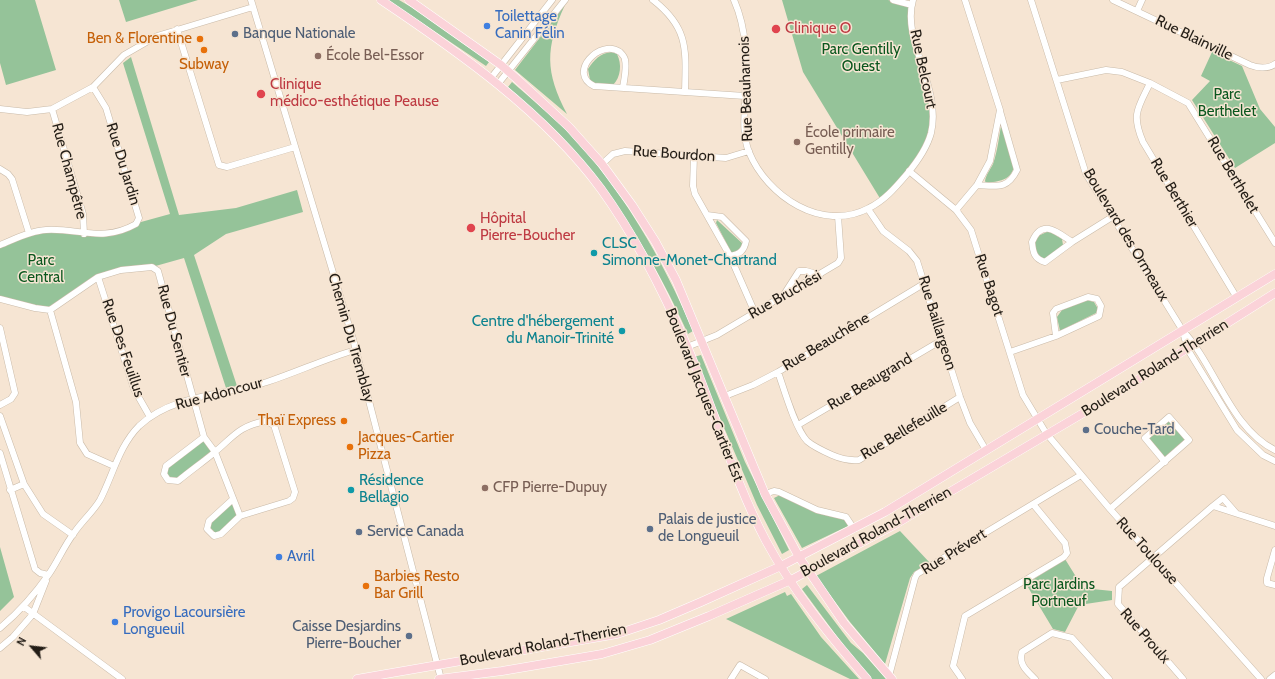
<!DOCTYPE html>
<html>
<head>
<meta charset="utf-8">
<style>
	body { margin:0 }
	#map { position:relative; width:1275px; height:679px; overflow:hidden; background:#f6e5d3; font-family:Cabin,sans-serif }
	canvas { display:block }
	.north { position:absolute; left:12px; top:627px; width:40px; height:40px; -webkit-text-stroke:3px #f6e5d3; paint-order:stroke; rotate:298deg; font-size:11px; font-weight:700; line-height:16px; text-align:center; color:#231d16 }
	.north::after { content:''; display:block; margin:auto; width:14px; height:18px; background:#231d16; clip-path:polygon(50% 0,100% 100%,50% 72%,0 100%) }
</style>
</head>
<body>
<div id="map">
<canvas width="1275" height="679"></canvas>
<div class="north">N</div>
</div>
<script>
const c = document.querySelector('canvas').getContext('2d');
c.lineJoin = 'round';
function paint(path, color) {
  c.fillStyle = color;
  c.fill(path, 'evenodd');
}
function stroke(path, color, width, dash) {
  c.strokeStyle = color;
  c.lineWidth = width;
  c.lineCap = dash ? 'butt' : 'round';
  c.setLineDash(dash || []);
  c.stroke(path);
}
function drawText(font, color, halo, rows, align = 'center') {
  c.font = font + ' Cabin,sans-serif';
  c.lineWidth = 3;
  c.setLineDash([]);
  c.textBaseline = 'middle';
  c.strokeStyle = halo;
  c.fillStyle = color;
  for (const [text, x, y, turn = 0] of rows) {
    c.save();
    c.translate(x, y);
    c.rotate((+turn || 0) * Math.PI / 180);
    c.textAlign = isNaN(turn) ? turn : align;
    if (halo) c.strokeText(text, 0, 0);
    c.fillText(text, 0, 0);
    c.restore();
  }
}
paint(new Path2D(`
	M0 0H35L56 70 6 85 0 63Z
	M119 0H198L126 22Z
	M388 0H399L411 7 489 62 486 66Z
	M782 0H888L910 6 912 34 929 88 931 126 921 152 903 177 881 200 803 72Z
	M565 5C545 48 545 72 567 114L515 70Z
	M612 52 617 54C622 64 621 77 613 85L595 84 590 80 588 69C594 60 600 53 612 52Z
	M1212 52 1242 66 1260 109 1275 127V143L1235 168 1192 100 1210 81 1201 76Z
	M131 57 179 215 236 208 297 190 303 212 226 234 194 255 238 389 227 391 184 258 152 267 98 277 50 310 0 299V245L46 230 94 235 170 214 123 63Z
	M512 82C530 98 549 113 566 130 622 188 662 258 693 331L688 334C657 265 611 186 557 132 542 117 524 102 508 87Z
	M1002 121 1014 167C1010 181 999 181 986 183L985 181C986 175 990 170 993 164 998 150 999 135 1002 121Z
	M717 220 743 244V247L732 254 716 223Z
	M1049 231 1062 239 1063 245 1046 259C1037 257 1036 251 1034 244L1038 236Z
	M1087 300 1094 302 1098 309 1096 313 1060 331 1057 317 1062 310Z
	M701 355 745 462 789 550 782 554 757 505 694 357Z
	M1169 419 1187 440 1165 459 1147 438Z
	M203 439 213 452 177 479 169 478 166 474 168 467Z
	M780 495 821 514 846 520 848 526 802 548 774 498Z
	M232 502 238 516 220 533 215 534 209 528 210 522Z
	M900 531 930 563 914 572 910 578 885 664 850 622 816 576Z
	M0 547 14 597 0 611Z
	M1065 559 1083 588 1112 591V600L1079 605 1065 632 1053 629 1026 584Z
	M807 585 851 643 863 653 886 679H872L847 650 802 589Z
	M785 592 787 596 791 594 821 637 859 679H850L726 619Z`), '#95c399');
const minor = new Path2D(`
	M251 0 353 339 441 679
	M653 0C689 28 686 50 685 92
	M734 0C749 34 746 68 745 104 744 120 743 137 749 152 767 196 822 233 869 208 885 200 895 188 907 174 917 162 927 148 931 133 942 87 901 41 913 0
	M893 0 912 5
	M1031 0 1086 174 1183 331C1215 365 1231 429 1275 450
	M1113 0 1250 65C1257 68 1268 69 1275 64
	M1137 11 1142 0
	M177 29 219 165 227 167 295 147
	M491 78 552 0
	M1057 80 1106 70 1122 72 1150 83 1188 103 1275 243
	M1150 83C1138 108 1131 114 1143 142L1237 298
	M498 84 565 0
	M623 88C624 80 627 68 625 60 625 57 622 54 620 52 600 38 567 73 594 86L745 96
	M0 109 27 112 52 109 93 87 124 55 157 36 253 7
	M52 109 83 214 84 234
	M694 156 693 186 695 194 730 256 755 313
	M602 164 613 154 625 151 726 158 749 151
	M0 169 8 174 12 179 29 233
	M909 171 956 210 971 230 1023 395 1046 433 1110 509 1261 679
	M977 185C997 186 1007 190 1017 170L1000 111
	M868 209 883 231 909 251 917 261 960 397 970 423 986 450
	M956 210 977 185 990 161 1000 110 965 0
	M707 215 722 217 746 241C744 251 740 254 730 256
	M1072 242C1057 232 1042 218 1032 242 1033 252 1034 259 1045 262L1072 242 1112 217
	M0 245C15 239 30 231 46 230 80 228 102 243 136 224L139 218 106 108 93 87
	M98 277 134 389 150 417
	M783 296 799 271H806L820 275
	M0 299 35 308 50 310 98 277 121 270 152 267 158 271 204 437 215 452 240 516
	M50 310 76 402 80 443 87 454 114 466
	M0 328 15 393 11 399 0 405
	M1183 332 1188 350 1237 430 1263 455 1275 461
	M687 347 717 335 838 263 841 258 838 216
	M1010 352 1056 336 1099 316 1101 306 1097 299 1088 297 1056 309 1053 313 1056 336
	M778 372C784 389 795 428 807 441 814 447 823 451 832 455 841 459 848 461 859 460L960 397
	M725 396 753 385 778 372 925 283
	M0 416 24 484 43 514 73 535
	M798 425 942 340
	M204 437 166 466 164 474 168 480 178 481C190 471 203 462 215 452 234 436 239 426 266 421L274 425 295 492 293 498 289 501 240 516 221 534 214 536 207 529 209 521 232 500
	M0 453 35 569 40 573 48 575
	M10 490 24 484
	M765 494 774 491 779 492 817 510 846 517 854 529
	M1213 506 1223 498 1236 513
	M1110 509 1189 440 1169 417 1145 438 1165 462
	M1275 550 1267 578V583L1275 585
	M23 606 122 679
	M0 628C18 613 35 594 49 574 58 561 64 546 74 533 82 521 93 512 100 500 113 475 119 446 139 426 173 394 226 395 267 382 297 372 325 359 355 350
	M0 648 13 637 33 614 46 581
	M889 676 915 578 917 574 1081 475
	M731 679 740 665 765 679
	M962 679 953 666 965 616 1064 557 1067 553 1065 543 1033 504
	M1035 679C1027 671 1018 664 1022 652L1052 633 1072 638 1109 679
	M1183 679 1118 604 1119 587 1213 506 1275 526
	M1270 679 1275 675`);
const major = new Path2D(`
	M381 0C460 53 544 112 601 189 635 236 664 293 687 346 715 411 733 479 766 541 793 591 830 636 867 679
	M409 0 501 65 517 79 569 127 602 164 632 205 655 241 676 280 765 494 799 557 844 623 892 679
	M357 679 617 634 659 620 701 602 781 566 885 512 1275 274
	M439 679 502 671 602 654 650 640 709 616 791 580 894 525 1107 399 1275 293`);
stroke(minor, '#c9baa8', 7);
stroke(major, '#fff', 9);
stroke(minor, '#fff', 6);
stroke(major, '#fbd3d9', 8);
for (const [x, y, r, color] of [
	[487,26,4,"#3f7fe0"],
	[776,29,5,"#e0444e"],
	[235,34,4,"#5c6f8a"],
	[200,39,4,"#e8710a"],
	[204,50,4,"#e8710a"],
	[318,56,4,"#8d6e63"],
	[261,94,5,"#e0444e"],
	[797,142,4,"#8d6e63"],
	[471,228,5,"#e0444e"],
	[594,253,4,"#0f9aa8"],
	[622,331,4,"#0f9aa8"],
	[344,421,4,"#e8710a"],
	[1086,430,4,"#5c6f8a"],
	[350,447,4,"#e8710a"],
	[485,488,4,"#8d6e63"],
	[351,490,4,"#0f9aa8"],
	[650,529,4,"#5c6f8a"],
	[359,532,4,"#5c6f8a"],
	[279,557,4,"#3f7fe0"],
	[366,586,4,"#e8710a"],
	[115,622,4,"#3f7fe0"],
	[409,636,4,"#5c6f8a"]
]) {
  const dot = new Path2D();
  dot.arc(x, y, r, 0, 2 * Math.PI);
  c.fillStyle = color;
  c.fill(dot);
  stroke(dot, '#f6e5d3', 1.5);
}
drawText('15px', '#366cbe', '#f6e5d3', [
	["Toilettage",495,17],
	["Canin Félin",495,34],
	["Avril",287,557],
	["Provigo Lacoursière",123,613],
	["Longueuil",123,630]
], 'left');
drawText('15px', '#be3a42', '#f6e5d3', [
	["Clinique O",785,29],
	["Clinique",270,85],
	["médico-esthétique Peause",270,102],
	["Hôpital",480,219],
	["Pierre-Boucher",480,236]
], 'left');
drawText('15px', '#4e5e75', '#f6e5d3', [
	["Banque Nationale",243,34],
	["Couche-Tard",1094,430],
	["Palais de justice",658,520],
	["de Longueuil",658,537],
	["Service Canada",367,532],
	["Caisse Desjardins",401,627,"right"],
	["Pierre-Boucher",401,644,"right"]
], 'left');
drawText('15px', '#231d16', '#f6e5d3', [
	["Rue Blainville",1194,38,26],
	["Rue Belcourt",923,69,78],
	["Rue Beauharnois",746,89,-92],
	["Rue Bourdon",674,154,4],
	["Rue Du Jardin",123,164,73],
	["Rue Champêtre",69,171,75],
	["Rue Berthelet",1233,175,59],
	["Rue Berthier",1174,193,59],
	["Boulevard des Ormeaux",1126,235,59],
	["Rue Bagot",989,285,72],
	["Rue Bruchési",785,295,-30],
	["Rue Baillargeon",937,323,73],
	["Rue Du Sentier",174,331,75],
	["Chemin Du Tremblay",351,338,74],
	["Rue Beauchêne",826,342,-31],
	["Rue Des Feuillus",123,348,71],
	["Boulevard Roland-Therrien",1155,368,-32],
	["Rue Beaugrand",870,382,-31],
	["Rue Adoncour",219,394,-15],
	["Boulevard Jacques-Cartier Est",704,395,68],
	["Rue Bellefeuille",904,431,-31],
	["Boulevard Roland-Therrien",876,532,-29],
	["Rue Toulouse",1147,551,48],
	["Rue Prévert",954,552,-32],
	["Rue Proulx",1145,636,49],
	["Boulevard Roland-Therrien",543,645,-11]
]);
drawText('15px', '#c56008', '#f6e5d3', [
	["Ben & Florentine",192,39],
	["Subway",204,65,"center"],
	["Thaï Express",336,421],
	["Jacques-Cartier",358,438,"left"],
	["Pizza",358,455,"left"],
	["Barbies Resto",374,577,"left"],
	["Bar Grill",374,594,"left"]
], 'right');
drawText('15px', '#0a571e', '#f6e5d3', [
	["Parc Gentilly",861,50],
	["Ouest",861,67],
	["Parc",1227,95],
	["Berthelet",1227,112],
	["Parc",41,261],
	["Central",41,278],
	["Parc Jardins",1059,585],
	["Portneuf",1059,602]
]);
drawText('15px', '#785e54', '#f6e5d3', [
	["École Bel-Essor",326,56],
	["École primaire",805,133],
	["Gentilly",805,150],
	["CFP Pierre-Dupuy",493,488]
], 'left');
drawText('15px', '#0d838f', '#f6e5d3', [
	["CLSC",602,244],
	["Simonne-Monet-Chartrand",602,261],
	["Centre d'hébergement",614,322,"right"],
	["du Manoir-Trinité",614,339,"right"],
	["Résidence",359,481],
	["Bellagio",359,498]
], 'left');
</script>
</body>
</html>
